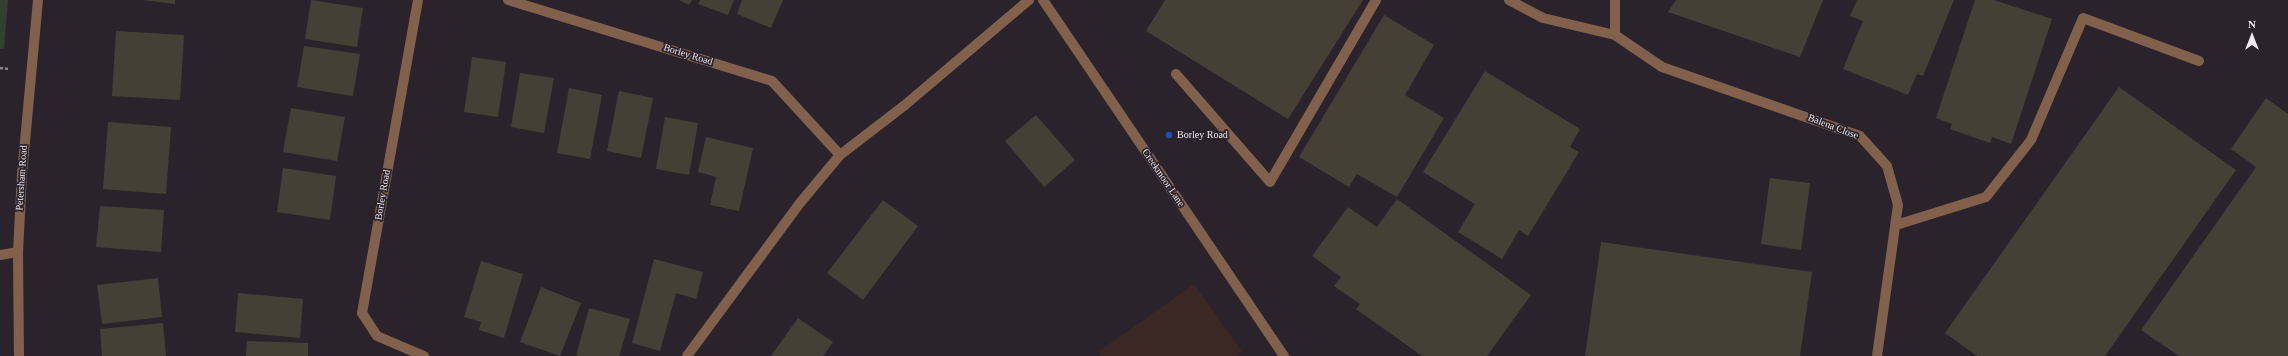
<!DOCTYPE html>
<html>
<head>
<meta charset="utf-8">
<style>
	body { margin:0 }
	#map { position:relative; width:2288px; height:356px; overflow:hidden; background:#2b232b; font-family:Georgia,serif }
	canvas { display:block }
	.north { position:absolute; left:2232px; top:16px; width:40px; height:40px; -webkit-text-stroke:3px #2b232b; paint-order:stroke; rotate:0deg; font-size:11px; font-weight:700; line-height:16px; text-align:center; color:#eee9ee }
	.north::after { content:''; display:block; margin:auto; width:14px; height:18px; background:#eee9ee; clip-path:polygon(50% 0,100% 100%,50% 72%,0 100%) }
</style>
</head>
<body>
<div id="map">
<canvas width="2288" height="356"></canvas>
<div class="north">N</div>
</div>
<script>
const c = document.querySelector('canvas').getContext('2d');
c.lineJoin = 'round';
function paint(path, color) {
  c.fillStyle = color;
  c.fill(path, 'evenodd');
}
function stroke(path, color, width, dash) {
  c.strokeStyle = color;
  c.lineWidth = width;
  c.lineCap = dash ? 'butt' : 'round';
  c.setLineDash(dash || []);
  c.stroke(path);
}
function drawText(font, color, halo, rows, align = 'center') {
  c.font = font + ' Georgia,serif';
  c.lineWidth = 3.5;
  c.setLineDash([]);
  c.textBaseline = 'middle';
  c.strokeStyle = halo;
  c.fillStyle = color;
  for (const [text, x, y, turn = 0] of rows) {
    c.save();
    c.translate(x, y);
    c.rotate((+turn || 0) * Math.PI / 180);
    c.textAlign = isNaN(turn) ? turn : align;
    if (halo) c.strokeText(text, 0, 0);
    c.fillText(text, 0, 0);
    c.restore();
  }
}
paint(new Path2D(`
	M1194 284 1242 352 1237 356H1101L1098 352Z`), '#3b2824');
paint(new Path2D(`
	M0 0H8L4 49H0Z`), '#31412e');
paint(new Path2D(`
	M142 0H175V4Z
	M311 0 363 8 357 47 305 39Z
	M679 0H692L689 5Z
	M700 0H734L728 15 698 4Z
	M742 0H783L771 28 737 14Z
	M1165 0H1363L1288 119 1146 31Z
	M1676 0H1823L1800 57 1668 12Z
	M1857 0H1954L1923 76 1917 74 1908 95 1843 69 1863 21 1850 16Z
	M1975 0H1994L2052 19 2011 144 1992 137 1990 143 1950 129 1952 124 1936 118Z
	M1384 15 1434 45 1405 95 1444 118 1397 197 1357 174 1349 187 1299 157Z
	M116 31 184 35 180 100 112 96Z
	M304 46 360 54 353 96 297 87Z
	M472 57 506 62 498 117 464 112Z
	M1485 71 1580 129 1570 147 1579 152 1528 236 1519 230 1502 259 1458 232 1475 204 1423 172Z
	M520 73 554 78 544 133 511 127Z
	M2119 87 2236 170 2105 356H1977L1945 333Z
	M569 88 602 95 590 159 557 153Z
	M619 91 653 98 641 158 607 151Z
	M2266 98 2288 114V356H2179L2141 330 2256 167 2231 149Z
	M291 108 345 117 337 161 283 152Z
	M1036 115 1075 160 1044 187 1005 141Z
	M665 117 698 123 689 175 656 169Z
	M108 122 171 127 166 194 103 189Z
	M706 137 753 148 739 211 710 205 716 177 698 172Z
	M283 168 336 176 330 220 277 212Z
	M1770 178 1810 183 1801 250 1761 244Z
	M1397 199 1531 295 1487 356H1422L1356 309 1360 304 1334 286 1341 277 1312 256 1348 207 1377 227Z
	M883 200 918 226 863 300 827 273Z
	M100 206 164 210 161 252 96 247Z
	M1601 242 1812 272 1800 356H1585Z
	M654 259 703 272 696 299 676 293 660 351 632 343Z
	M481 261 523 274 504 338 479 330 481 322 464 317Z
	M158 278 162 317 102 324 97 285Z
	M541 287 581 303 560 356 520 342Z
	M238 293 303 299 300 338 235 332Z
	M589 308 630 319 619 356H576Z
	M798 318 833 342 823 356H771Z
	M163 323 166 356H102L100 329Z
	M247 341 308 343V356H246Z`), '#463f36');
stroke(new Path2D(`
	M0 68 9 69`), '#8d868d', 2.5, [3, 2]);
stroke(new Path2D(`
	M1176 74 1270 182 1376 0
	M1896 225 1986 197 2031 140 2083 18 2199 61`), '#81614c', 10);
stroke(new Path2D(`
	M418 0 362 313 377 336 424 356
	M508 0 772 81 840 155
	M1043 0 1284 356
	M1509 0 1543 18 1615 35 1662 67 1860 136 1887 166 1898 205 1877 356
	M1615 35V0
	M0 255 18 252
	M19 356 18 252 22 174 38 0
	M687 356 800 203 840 155 905 105 1029 0`), '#81614c', 10);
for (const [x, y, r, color] of [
	[1169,135,4,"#1a4fb4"]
]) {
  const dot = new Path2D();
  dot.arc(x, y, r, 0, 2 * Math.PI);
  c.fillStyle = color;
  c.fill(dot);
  stroke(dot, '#2b232b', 1.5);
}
drawText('10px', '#eee9ee', '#2b232b', [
	["Borley Road",688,55,17],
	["Balena Close",1833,127,21],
	["Petersham Road",22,178,-86],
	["Creekmoor Lane",1163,178,56],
	["Borley Road",383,195,-80]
]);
drawText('10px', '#eee9ee', '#2b232b', [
	["Borley Road",1177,135]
], 'left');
</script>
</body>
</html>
